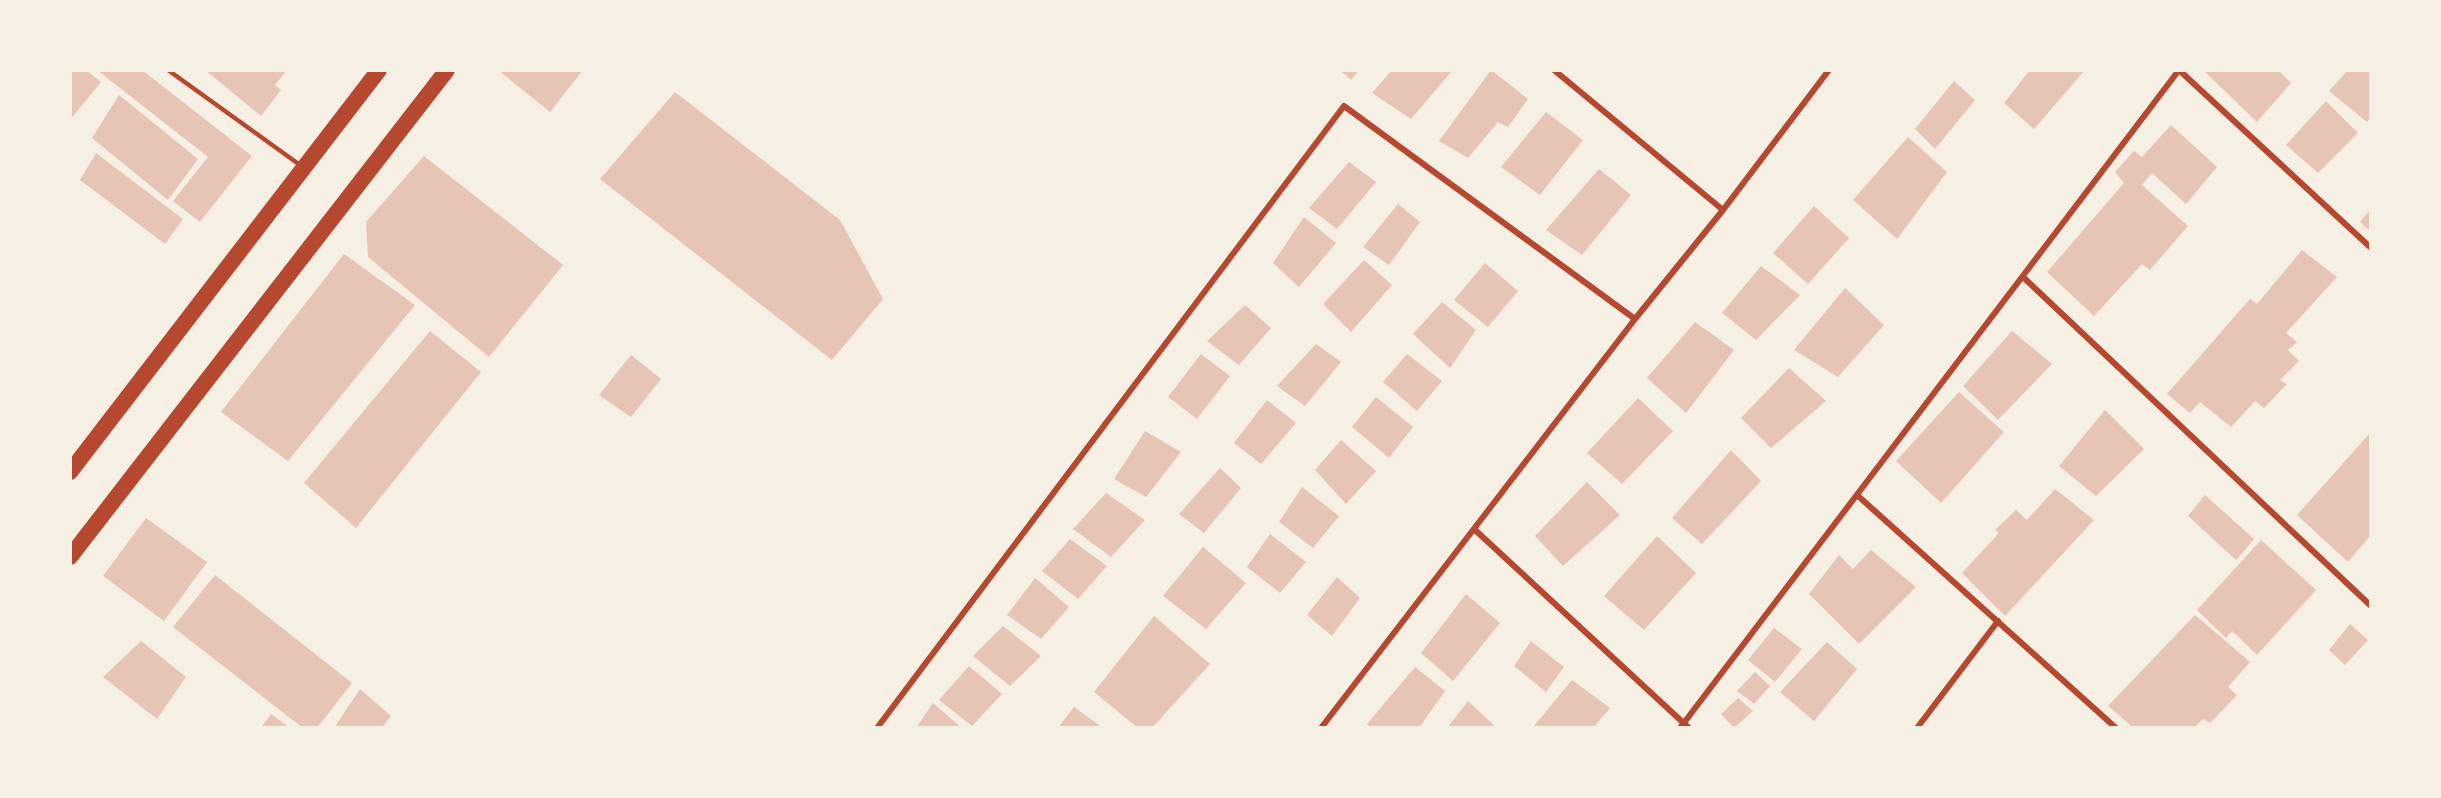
<!DOCTYPE html>
<html>
<head>
<meta charset="utf-8">
<style>
	body { margin:0 }
	#map { position:relative; width:2441px; height:798px; overflow:hidden; background:#f6efe4; font-family:Raleway,sans-serif }
	canvas { display:block }
	.frame { position:absolute; inset:0; border:72px solid #f6efe4; pointer-events:none }
</style>
</head>
<body>
<div id="map">
<canvas width="2441" height="798"></canvas>
<div class="frame"></div>
</div>
<script>
const c = document.querySelector('canvas').getContext('2d');
c.lineJoin = 'round';
function paint(path, color) {
  c.fillStyle = color;
  c.fill(path, 'evenodd');
}
function stroke(path, color, width, dash) {
  c.strokeStyle = color;
  c.lineWidth = width;
  c.lineCap = dash ? 'butt' : 'round';
  c.setLineDash(dash || []);
  c.stroke(path);
}
paint(new Path2D(`
	M70 70H86L101 82 70 120Z
	M97 70H142L252 156 200 222 173 201 208 157Z
	M205 70H287L275 85 281 90 261 116Z
	M498 70H583L550 112Z
	M1340 70H1359L1351 80Z
	M1392 70H1453L1411 119 1372 93Z
	M1491 70 1528 99 1508 127 1498 122 1468 158 1439 141Z
	M2030 70H2085L2034 129 2004 103Z
	M2207 70H2278L2291 83 2257 122 2205 72Z
	M2348 70H2370V118L2367 122 2329 91Z
	M1954 81 1975 100 1935 149 1915 129Z
	M675 92 840 220 883 299 832 360 600 179Z
	M119 95 198 159 168 200 92 138Z
	M2326 101 2358 133 2318 173 2286 145Z
	M1546 112 1583 140 1540 195 1501 167Z
	M2171 125 2217 167 2186 204 2152 173 2142 185 2188 226 2150 270 2142 264 2094 316 2047 272 2124 183 2115 172 2134 151 2142 157Z
	M1908 137 1947 172 1897 239 1853 200Z
	M96 153 183 219 165 244 80 180Z
	M424 156 563 265 489 357 368 257 366 222Z
	M1349 162 1376 182 1337 229 1309 208Z
	M1599 169 1631 195 1582 255 1546 230Z
	M1398 204 1420 222 1389 265 1363 247Z
	M1814 206 1849 238 1808 284 1773 253Z
	M2370 210V231L2360 222Z
	M1304 217 1336 243 1299 287 1273 263Z
	M2302 250 2337 277 2286 333 2297 342 2288 350 2299 361 2280 380 2287 384 2264 408 2255 401 2231 427 2200 402 2190 413 2167 394 2250 299 2257 304Z
	M344 254 415 305 288 461 221 412Z
	M1364 260 1392 285 1351 332 1323 304Z
	M1485 263 1518 291 1488 327 1454 300Z
	M1761 266 1800 295 1756 340 1722 313Z
	M1845 288 1884 325 1838 377 1794 350Z
	M1442 302 1476 330 1450 368 1413 334Z
	M1245 305 1271 328 1239 365 1207 341Z
	M1695 322 1734 350 1686 413 1647 378Z
	M430 331 481 372 356 528 304 483Z
	M2012 331 2052 364 1998 420 1963 386Z
	M1316 344 1341 362 1305 406 1277 386Z
	M1201 354 1230 376 1197 419 1168 397Z
	M1407 354 1442 381 1417 411 1383 382Z
	M631 355 661 379 631 417 599 395Z
	M1789 368 1826 401 1771 448 1741 418Z
	M1959 392 2004 432 1941 503 1896 461Z
	M1376 397 1413 427 1389 458 1352 427Z
	M1638 398 1673 431 1622 484 1587 453Z
	M1267 400 1296 423 1261 464 1234 443Z
	M2105 410 2144 449 2096 496 2059 466Z
	M1145 431 1181 452 1146 497 1114 479Z
	M2370 433V536L2348 562 2297 515Z
	M1341 440 1376 471 1346 504 1315 470Z
	M1731 450 1761 481 1702 544 1672 518Z
	M1220 468 1241 488 1204 533 1179 514Z
	M1587 482 1620 515 1563 566 1535 536Z
	M1302 487 1339 516 1313 548 1279 522Z
	M2055 489 2094 520 2005 616 1962 573 1999 533 1995 530 2016 510 2027 520Z
	M1106 493 1145 520 1111 557 1073 529Z
	M2205 495 2254 539 2236 560 2188 516Z
	M146 518 207 562 164 621 103 576Z
	M1270 534 1306 562 1280 593 1247 567Z
	M1657 536 1696 573 1644 630 1604 596Z
	M1070 539 1107 566 1078 599 1042 571Z
	M2261 540 2316 590 2257 655 2232 631 2226 638 2197 610Z
	M1203 547 1246 583 1206 629 1163 596Z
	M1871 550 1916 587 1859 644 1809 594 1839 555 1853 569Z
	M215 575 352 683 317 728H303L173 627Z
	M1337 577 1360 598 1332 636 1307 615Z
	M1035 578 1069 607 1041 639 1007 615Z
	M1466 594 1500 623 1453 681 1421 653Z
	M2195 615 2250 662 2228 687 2237 695 2210 723 2203 719 2194 728H2134L2108 706Z
	M1154 616 1210 664 1152 728H1138L1094 692Z
	M2350 624 2368 640 2345 665 2329 650Z
	M1003 626 1041 656 1010 686 973 656Z
	M1774 628 1802 649 1775 682 1748 660Z
	M141 641 186 677 157 719 103 677Z
	M1531 641 1564 667 1546 692 1514 666Z
	M1827 642 1857 669 1814 721 1780 692Z
	M969 666 1002 694 972 726 939 700Z
	M1415 667 1445 691 1419 728H1371L1367 724Z
	M1755 672 1770 686 1754 704 1737 691Z
	M1572 680 1610 708 1593 728H1536L1534 726Z
	M360 689 391 716 382 728H334Z
	M1738 698 1753 711 1734 728 1721 714Z
	M1468 701 1497 728H1447Z
	M933 703 962 728H916Z
	M1074 707 1103 728H1058Z
	M271 714 290 728H261Z`), '#e6c5b7');
stroke(new Path2D(`
	M168 70 300 165`), '#b5482f', 4.5);
stroke(new Path2D(`
	M1554 70 1723 210
	M2023 277 2370 605
	M1857 495 2116 728
	M1474 529 1689 728
	M877 728 1344 106 1635 319
	M1321 728 1635 319 1723 210 1829 70
	M1680 728 2179 70 2370 247
	M1917 728 1998 621`), '#b5482f', 6);
stroke(new Path2D(`
	M70 472 379 70
	M70 557 447 70`), '#b5482f', 16);
</script>
</body>
</html>
